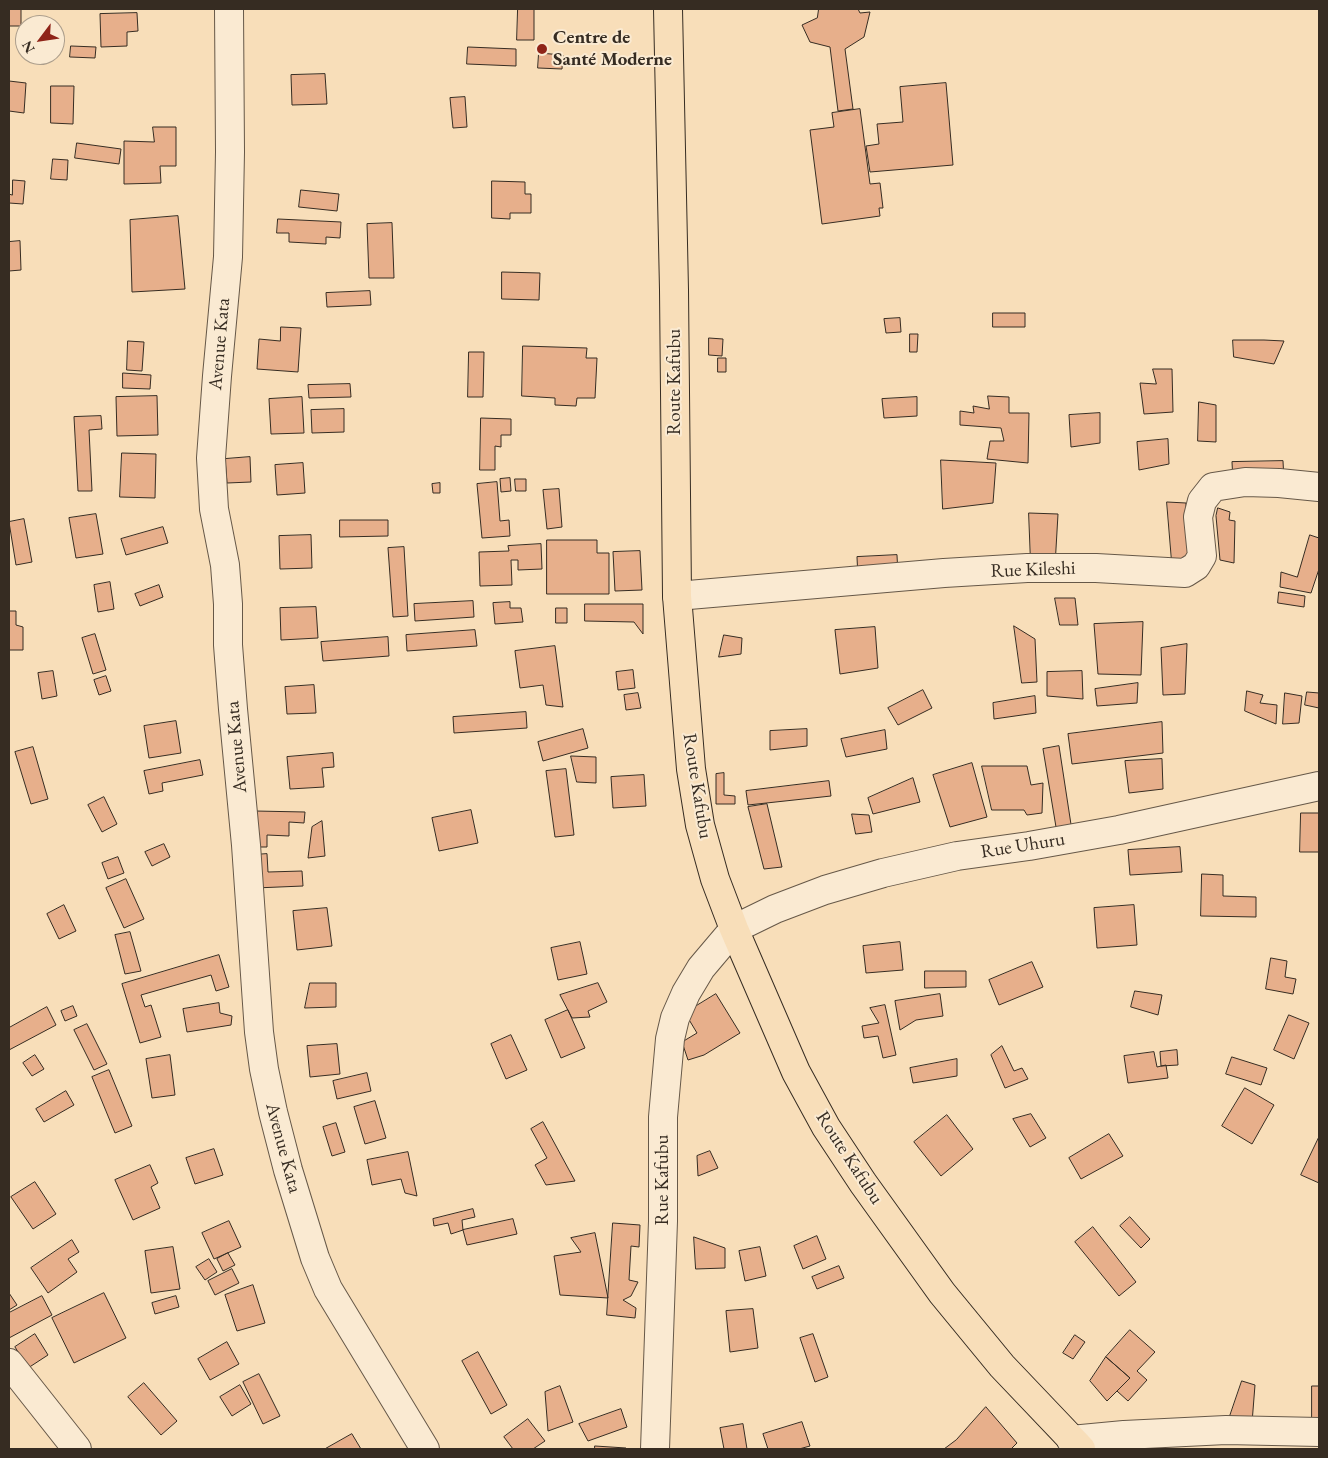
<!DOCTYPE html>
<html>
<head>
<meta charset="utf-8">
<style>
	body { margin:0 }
	#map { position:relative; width:1328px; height:1458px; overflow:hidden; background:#f8deb9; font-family:"EB Garamond",serif }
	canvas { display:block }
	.frame { position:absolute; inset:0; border:10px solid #362c22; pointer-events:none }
	.north { position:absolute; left:15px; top:15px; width:50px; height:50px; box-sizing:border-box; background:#faead2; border:1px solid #ac9e8c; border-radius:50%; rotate:239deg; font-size:14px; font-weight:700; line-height:20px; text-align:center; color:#362c22 }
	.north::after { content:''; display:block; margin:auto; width:18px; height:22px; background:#8f2418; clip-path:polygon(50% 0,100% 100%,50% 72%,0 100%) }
</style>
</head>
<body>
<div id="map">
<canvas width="1328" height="1458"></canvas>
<div class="frame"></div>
<div class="north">N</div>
</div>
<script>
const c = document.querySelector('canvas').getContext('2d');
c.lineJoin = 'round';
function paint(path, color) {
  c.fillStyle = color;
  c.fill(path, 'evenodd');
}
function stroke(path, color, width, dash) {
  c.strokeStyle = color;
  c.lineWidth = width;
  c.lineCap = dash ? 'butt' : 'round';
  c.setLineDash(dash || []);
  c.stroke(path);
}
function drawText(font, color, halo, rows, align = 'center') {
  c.font = font + ' "EB Garamond",serif';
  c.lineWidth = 4;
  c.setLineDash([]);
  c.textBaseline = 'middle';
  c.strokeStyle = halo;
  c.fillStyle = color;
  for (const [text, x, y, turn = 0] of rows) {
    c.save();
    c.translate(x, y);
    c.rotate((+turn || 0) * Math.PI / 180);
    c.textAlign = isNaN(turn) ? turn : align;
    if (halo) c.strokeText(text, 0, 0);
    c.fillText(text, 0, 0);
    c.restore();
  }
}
const building = new Path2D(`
	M9 9H21V26H9Z
	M518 9H534V40H517Z
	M819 9H858L860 13 870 12 864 37 845 49 853 109 838 111 830 47 810 42 802 25 817 18Z
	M137 13 138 31 127 32V46L101 47 100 14Z
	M71 46 96 47 95 58 70 57Z
	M468 47 516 49V66L467 64Z
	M539 53 563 55 562 69 538 68Z
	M325 74 327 104 292 105 291 75Z
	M9 81 26 83 24 113 9 111Z
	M946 83 953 165 870 172 866 146 879 144 877 124 903 122 900 87Z
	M51 86H74L73 124 51 123Z
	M465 97 467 127 453 128 450 98Z
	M860 109 870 184 880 183 883 208H879L880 216 822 224 810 130 834 127 832 113Z
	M153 127H176V166H160L161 183 124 184V141L154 142Z
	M77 143 121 149 119 164 75 158Z
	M53 159 68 160 67 180 51 179Z
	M13 180 25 181 23 204 9 203V194L12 195Z
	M492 181 525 182V194H531V213H510V219L492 218Z
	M301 190 339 194 337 211 299 207Z
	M178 216 185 289 132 292 130 220Z
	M278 219 341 222 340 238 326 237V244L289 242V233H277Z
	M392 223 394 278H369L367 224Z
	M20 241 21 270 9 271V242Z
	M502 272 540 273 539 300 502 299Z
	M370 291 371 305 327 307 326 293Z
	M993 313H1025V327H993Z
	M900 318 901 332 886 333 884 319Z
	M281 327 301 328 298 372 257 369 259 339 280 341Z
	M910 334H918L917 352H910Z
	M709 338 723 339 722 356 709 355Z
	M1233 340H1264L1284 341 1274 364 1234 357Z
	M128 341 144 342 142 371 127 370Z
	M523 346 587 348 586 358H597L595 398H577L576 406 555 405V398L522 396Z
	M469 352H484L483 397H468Z
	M718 358H726V372H718Z
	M1153 369H1172L1173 412 1144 414 1140 383 1156 384Z
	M123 373 151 375 150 389 123 388Z
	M350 384 351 397 309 398 308 385Z
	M157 396 158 435 117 436 116 397Z
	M988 396 1009 397V413H1029L1028 463 987 459 990 441H1004L1001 428 960 425V411L974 413 973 406 989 409Z
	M302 397 304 433 271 434 269 399Z
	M917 397V416L884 418 882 399Z
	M1199 402 1216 405V442L1198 441Z
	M344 409V432L312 433 311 410Z
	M1100 413V443L1071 447 1069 415Z
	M101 416 102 429 89 430 92 491H78L74 417Z
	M481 418 511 419V435H501V447L495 446V470H480Z
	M1168 439 1169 464 1139 470 1137 442Z
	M122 453 156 454 155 498 120 497Z
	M250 457 251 482 227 483 225 459Z
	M941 460 996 463 993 503 943 509Z
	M1283 461 1284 480 1233 481 1232 462Z
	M303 463 305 493 277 495 275 465Z
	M510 478 511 491 501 492 500 479Z
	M515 479H526V491H516Z
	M497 482 500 521 509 520 510 536 482 538 477 484Z
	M440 483V493H433L432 484Z
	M559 489 562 527 547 529 543 490Z
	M1167 502 1186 503 1188 561 1172 562Z
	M1218 508 1230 512 1229 520 1235 521 1234 563 1220 560 1216 516Z
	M1029 513 1058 514 1055 566 1031 564Z
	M96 514 103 554 76 558 69 518Z
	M24 519 32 562 16 565 9 522Z
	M340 520H388V536L340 537Z
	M163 527 168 543 126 555 121 539Z
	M311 535 312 568 280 569 279 536Z
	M1310 535 1319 538V569L1311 593 1280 587 1281 572 1297 577Z
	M547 540H597V553H609V594H547Z
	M541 544 542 569 518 570V560H511L512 585 480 586 479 552 509 551 508 546Z
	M404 547 408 616 393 617 388 548Z
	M640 551 642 590 615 591 613 552Z
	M897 555 898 575 858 578 857 557Z
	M110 582 114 609 98 612 94 585Z
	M159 585 163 597 140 606 135 594Z
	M1279 592 1305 596 1304 607 1278 603Z
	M1055 598H1075L1078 625H1060Z
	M473 601 474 617 415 621 414 604Z
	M510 602V608H521L523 622 495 624 493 603Z
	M585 604H643V634L634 622 585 621Z
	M316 607 318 638 281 640 280 608Z
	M556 608H567V623H556Z
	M9 611H16V625L23 627V650H9Z
	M1143 622 1141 675 1098 674 1094 624Z
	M1014 626 1035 639 1037 682 1022 683Z
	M875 627 878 668 840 674 835 630Z
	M475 630 477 646 407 651 406 635Z
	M95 634 106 670 93 674 82 638Z
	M724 635 742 638 741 654 719 657Z
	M388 637 389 656 323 661 321 642Z
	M1187 644 1185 694 1163 695 1161 648Z
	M555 646 563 707 546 705 543 685 520 688 515 651Z
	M633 670 635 688 618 690 616 672Z
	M53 671 57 696 42 699 38 673Z
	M1082 671 1083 699 1047 696V672Z
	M106 676 111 691 99 695 94 680Z
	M1138 683 1137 703 1097 706 1095 689Z
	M314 685 316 713 287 714 285 687Z
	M923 690 932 708 898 725 888 708Z
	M1247 691 1263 695 1260 703 1277 705 1276 724 1245 711Z
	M1307 692 1319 693V708L1305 705Z
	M638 693 641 708 626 710 624 695Z
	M1285 693 1302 696 1299 723 1283 724Z
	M1035 696 1036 713 994 719 993 703Z
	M526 712 527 728 454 733 453 717Z
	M176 721 181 753 149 758 144 726Z
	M1162 722 1163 753 1072 764 1068 734Z
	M583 729 588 748 543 761 538 742Z
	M807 729V746L770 750V731Z
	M885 730 887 749 846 757 841 739Z
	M1059 746 1072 831 1057 833 1043 749Z
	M33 747 48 799 31 804 15 752Z
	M333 753 334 767 322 768 324 787 290 789 287 757Z
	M571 756 596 757V783L577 782Z
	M1162 759 1163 789 1129 793 1125 761Z
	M200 760 203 775 162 783 163 791 149 794 144 771Z
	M972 763 987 817 950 827 933 775Z
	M982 766H1027L1031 785 1043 783 1042 813 1027 815 1024 810H992Z
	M566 769 574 835 555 837 546 771Z
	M724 773V795L735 796V804H716V774Z
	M644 775 646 806 613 808 611 777Z
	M913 778 920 802 873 814 868 798Z
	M829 781 831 796 748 805 746 791Z
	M104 797 117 824 102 832 88 805Z
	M767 804 782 867 764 869 748 807Z
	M471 810 478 843 439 851 432 818Z
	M255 811 305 812 304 823 289 822V836L267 835V847H254Z
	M1301 813H1319V852H1300Z
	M852 814 869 815 872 832 856 834Z
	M322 821 325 856 308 858 312 827Z
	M164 844 170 857 152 866 145 852Z
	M1180 847 1182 872 1130 875 1128 850Z
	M267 854 268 872 302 871 303 886 255 888 254 855Z
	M118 857 124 873 108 879 102 863Z
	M1202 874 1223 875V896L1256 897V917L1201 916Z
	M126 879 144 919 124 928 106 888Z
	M64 905 76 931 59 939 47 914Z
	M1134 905 1137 945 1097 948 1094 908Z
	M327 908 332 946 297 950 293 911Z
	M130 932 141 971 125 974 115 935Z
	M580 942 587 974 558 980 551 948Z
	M900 942 903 970 866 973 863 946Z
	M219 955 229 987 216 991 211 975 141 995 145 1007 151 1005 161 1037 140 1043 122 984Z
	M1271 958 1287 961 1285 977 1296 979 1293 994 1266 989Z
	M1032 962 1043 987 999 1005 989 980Z
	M925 971H966V987L925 988Z
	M310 983H336V1007L305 1008Z
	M598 983 607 1002 588 1011 590 1017 572 1018 560 995Z
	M1135 991 1162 995 1158 1015 1131 1007Z
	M716 994 740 1033 704 1055 688 1060 682 1042 697 1033 685 1013Z
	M940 994 943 1016 916 1020 900 1030 895 1001Z
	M219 1003 220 1013 232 1016 231 1025 187 1032 183 1009Z
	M885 1005 896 1055 883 1058 878 1036 864 1038 862 1026 879 1023 870 1008Z
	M73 1006 77 1016 65 1021 61 1011Z
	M47 1007 56 1025 9 1050V1028Z
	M568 1010 585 1048 561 1058 545 1020Z
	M1289 1015 1309 1023 1294 1059 1274 1050Z
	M87 1024 107 1064 94 1070 74 1030Z
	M511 1035 527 1070 506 1079 491 1044Z
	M337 1044 340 1074 310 1077 307 1046Z
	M1002 1046 1014 1071 1022 1068 1028 1079 1005 1088 991 1055Z
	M1177 1050 1178 1065 1161 1066 1160 1052Z
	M1154 1052 1157 1067 1166 1065 1168 1078 1128 1083 1124 1056Z
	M35 1055 44 1069 32 1076 23 1063Z
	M170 1055 175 1095 152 1098 146 1059Z
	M1232 1057 1267 1068 1261 1085 1226 1074Z
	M957 1059V1076L913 1083 910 1068Z
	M109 1070 132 1126 115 1133 92 1077Z
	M367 1073 371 1091 337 1099 333 1081Z
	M1245 1088 1274 1105 1252 1144 1222 1126Z
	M66 1091 74 1105 44 1122 36 1109Z
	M375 1101 386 1138 365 1144 354 1107Z
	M1031 1114 1046 1138 1030 1147 1013 1119Z
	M947 1115 973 1149 941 1176 914 1142Z
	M543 1122 575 1181 546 1185 535 1165 547 1158 531 1129Z
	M336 1123 345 1152 332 1156 323 1127Z
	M1109 1134 1123 1156 1081 1179 1069 1158Z
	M1319 1137V1183L1301 1175Z
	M214 1149 223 1175 195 1184 186 1158Z
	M710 1151 718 1168 698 1176 697 1156Z
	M408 1152 417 1196 405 1193 401 1179 372 1185 367 1160Z
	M150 1165 158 1183 151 1187 160 1208 133 1220 115 1180Z
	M35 1182 56 1214 33 1229 11 1197Z
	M473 1209 475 1217 462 1220 463 1230 451 1234 448 1223 434 1226 433 1219Z
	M1130 1217 1150 1239 1141 1248 1120 1226Z
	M513 1219 517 1234 467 1245 463 1230Z
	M229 1221 241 1247 214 1259 202 1233Z
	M613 1223 640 1225 639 1247 631 1246 629 1280 638 1282 631 1296 623 1300 636 1308 635 1318 607 1315Z
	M1093 1227 1136 1282 1119 1296 1075 1242Z
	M595 1233 608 1298 560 1295 554 1256 581 1252 571 1238Z
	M817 1236 826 1259 803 1269 794 1246Z
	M694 1237 725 1248V1268L696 1269Z
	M72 1240 79 1252 68 1259 77 1272 48 1293 31 1268Z
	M173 1247 180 1289 151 1293 145 1251Z
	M760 1247 766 1276 745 1281 739 1251Z
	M228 1253 235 1265 223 1271 217 1259Z
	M209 1259 217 1272 205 1280 196 1267Z
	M839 1266 844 1278 817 1289 812 1277Z
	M232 1269 239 1283 215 1295 208 1281Z
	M253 1285 265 1323 237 1331 225 1295Z
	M9 1293 17 1305 9 1310Z
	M104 1293 126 1338 74 1363 52 1318Z
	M42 1296 52 1315 9 1338V1313Z
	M176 1296 179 1307 155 1314 152 1303Z
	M753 1309 758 1348 730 1352 726 1311Z
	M1130 1330 1155 1352 1137 1371 1147 1380 1128 1401 1117 1391 1130 1378 1106 1357Z
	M35 1334 48 1355 28 1368 15 1347Z
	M813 1334 828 1377 815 1382 800 1338Z
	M1075 1335 1085 1342 1073 1359 1063 1353Z
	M227 1342 239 1364 210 1380 198 1359Z
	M478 1352 507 1405 491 1414 462 1361Z
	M1106 1357 1130 1378 1107 1401 1090 1381Z
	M259 1374 280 1416 263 1424 243 1382Z
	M1242 1381 1255 1385 1252 1423 1230 1416Z
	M144 1383 177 1421 161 1435 128 1397Z
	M240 1385 251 1404 232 1416 220 1397Z
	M560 1386 573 1422 548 1431 545 1392Z
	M1312 1386H1319V1423H1312Z
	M986 1407 1017 1443 1011 1449H944L956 1440Z
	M621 1409 627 1427 588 1441 579 1424Z
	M528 1419 545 1441 533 1449H513L504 1437Z
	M802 1422 810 1446 799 1449H768L763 1434Z
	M743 1424 747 1449H724L720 1428Z
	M352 1434 361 1449H325Z
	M595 1446 626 1448V1449H595Z`);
paint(building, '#e7af8b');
stroke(building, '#362c22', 1);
const minor = new Path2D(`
	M229 9 230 152 228 257 217 376 211 458 214 509 225 565 228 604V645L233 709 246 845 259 1032 264 1069 273 1112 288 1170 315 1258 328 1289 425 1449
	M677 596 944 573 1027 568H1096L1185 573 1196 566 1202 556 1198 517 1202 501 1213 487 1245 482 1279 483 1319 487
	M9 1363 77 1449
	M1071 1440 1124 1435 1226 1430 1319 1432
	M655 1449 663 1221V1117L670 1039 675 1018 686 993 701 968 734 929 775 909 825 890 883 873 957 856 1029 846 1119 830 1319 786`);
const major = new Path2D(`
	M668 9 674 290 677 596 691 769 700 825 715 879 734 929 796 1072 826 1127 863 1183 942 1293 1002 1366 1081 1449`);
stroke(minor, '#665848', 30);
stroke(major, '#362c22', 30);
stroke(minor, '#faead2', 28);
stroke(major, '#f8deb9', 28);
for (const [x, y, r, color] of [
	[542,49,6,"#8f2418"]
]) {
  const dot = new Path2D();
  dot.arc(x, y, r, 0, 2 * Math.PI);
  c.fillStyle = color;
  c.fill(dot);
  stroke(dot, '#faead2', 2);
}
drawText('bold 19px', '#362c22', '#faead2', [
	["Centre de",553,38],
	["Santé Moderne",553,60]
], 'left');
drawText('19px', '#362c22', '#faead2', [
	["Avenue Kata",220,344,-85],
	["Route Kafubu",675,382,-90],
	["Rue Kileshi",1033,570,-2],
	["Avenue Kata",237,747,-95],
	["Route Kafubu",697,786,81],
	["Rue Uhuru",1023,846,-9],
	["Avenue Kata",283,1148,75],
	["Route Kafubu",849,1158,57],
	["Rue Kafubu",663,1180,-90]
]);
</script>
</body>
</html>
